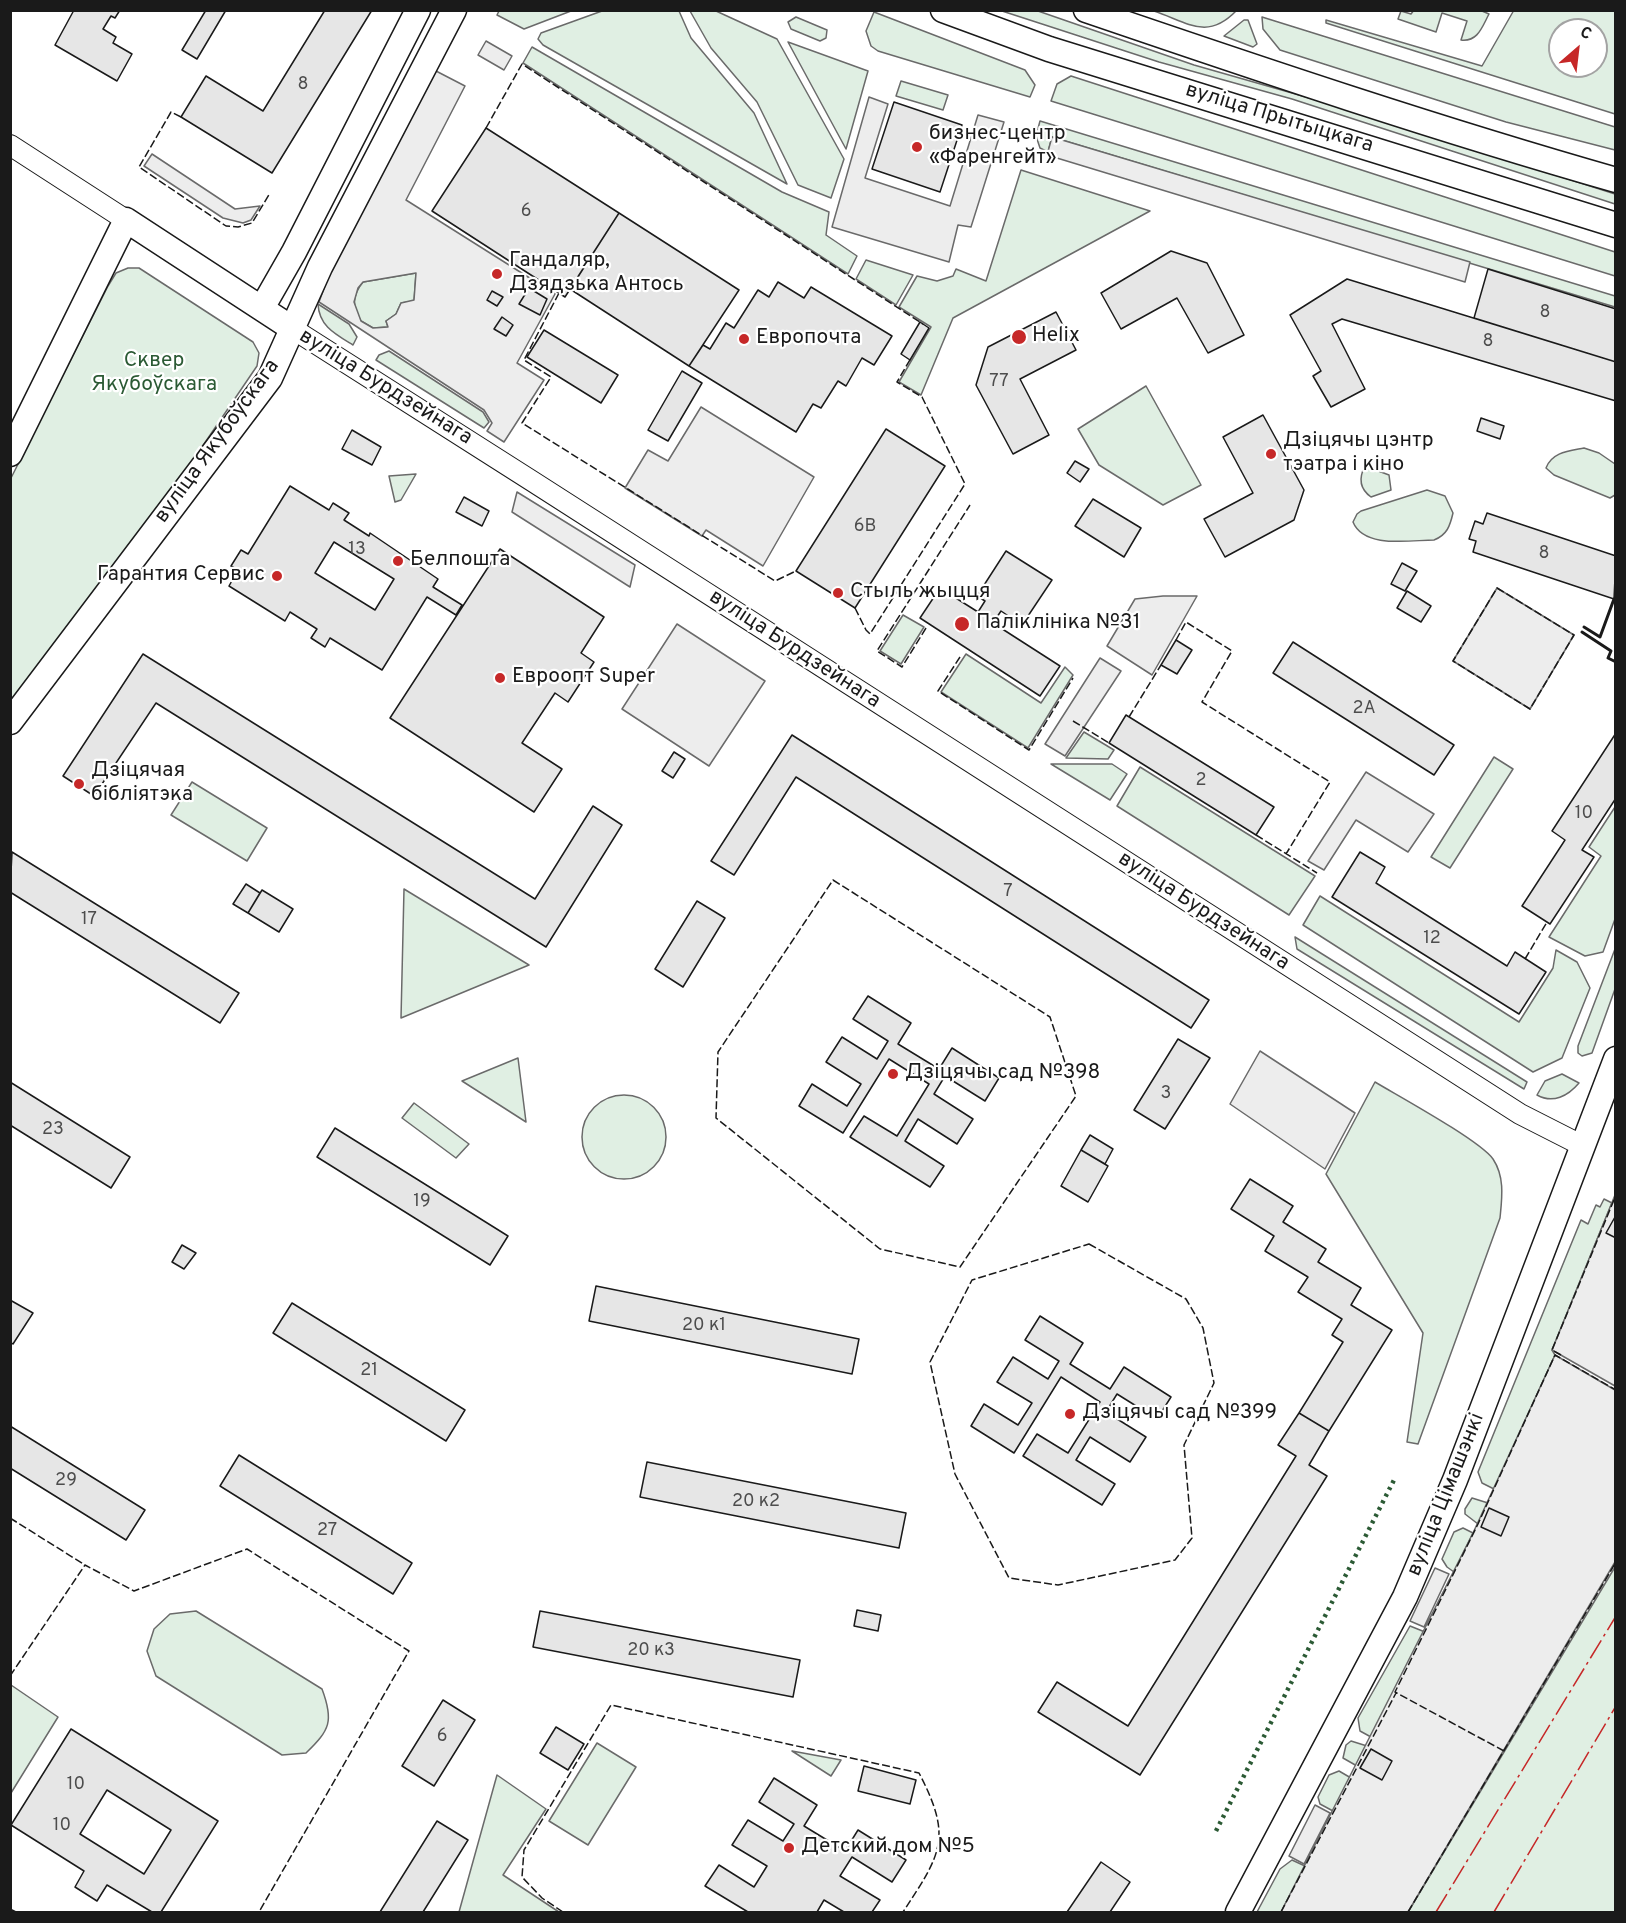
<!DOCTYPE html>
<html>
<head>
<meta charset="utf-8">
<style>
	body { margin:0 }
	#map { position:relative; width:1626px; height:1923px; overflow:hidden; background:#fff; font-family:Overpass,sans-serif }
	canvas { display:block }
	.frame { position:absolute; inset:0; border:12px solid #1a1a1a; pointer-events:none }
	.north { position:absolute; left:1548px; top:18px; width:60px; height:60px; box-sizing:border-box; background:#fff; border:2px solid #a3a3a3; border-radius:50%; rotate:28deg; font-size:16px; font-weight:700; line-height:24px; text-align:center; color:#1a1a1a }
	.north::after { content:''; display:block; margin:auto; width:21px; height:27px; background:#c62828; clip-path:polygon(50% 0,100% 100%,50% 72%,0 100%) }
</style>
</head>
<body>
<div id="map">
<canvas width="1626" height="1923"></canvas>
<div class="frame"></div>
<div class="north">С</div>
</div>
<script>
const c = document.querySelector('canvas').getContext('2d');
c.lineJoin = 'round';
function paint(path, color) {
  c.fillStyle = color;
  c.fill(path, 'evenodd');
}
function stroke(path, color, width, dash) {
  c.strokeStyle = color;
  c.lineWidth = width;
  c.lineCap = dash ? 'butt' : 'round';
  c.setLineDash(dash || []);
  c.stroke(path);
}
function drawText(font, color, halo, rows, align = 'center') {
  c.font = font + ' Overpass,sans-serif';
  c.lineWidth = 4.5;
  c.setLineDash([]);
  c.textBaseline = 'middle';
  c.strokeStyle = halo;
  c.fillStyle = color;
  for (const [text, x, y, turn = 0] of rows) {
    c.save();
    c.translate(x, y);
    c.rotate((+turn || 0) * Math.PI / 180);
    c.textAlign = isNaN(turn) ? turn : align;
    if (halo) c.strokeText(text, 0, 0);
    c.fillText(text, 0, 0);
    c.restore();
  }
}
const green = new Path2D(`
	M1414 10 1482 11 1489 14C1482 27 1478 42 1461 40L1467 21 1442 13 1436 32 1398 19 1401 11 1411 14Z
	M1514 10 1615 11V114L1326 23V20L1482 66ZM1560 30H1596V66H1560Z
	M499 11V10L571 11 524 29 497 15Z
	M602 11H679L691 38 754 113 787 184 543 45 538 39 541 33Z
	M690 11H716L777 39 844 159 831 198 798 185 757 102 711 48Z
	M1002 11H1038L1194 65 1362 113 1615 194V204L1292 99 1159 62Z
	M1154 11 1235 10 1236 11C1207 41 1187 22 1154 11Z
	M874 12 1025 70 1035 85 1030 97 878 51 871 46 866 31Z
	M796 17 827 30 826 38 820 41 791 29 788 22Z
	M1262 17 1615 127V150L1506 122 1280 50 1263 29Z
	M1244 20H1248L1257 44 1253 47 1224 36Z
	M788 42 868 71 846 149Z
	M532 47 782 192 829 212 826 235 857 256 848 274 523 63Z
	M1071 76 1615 252V276L1051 101 1057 84Z
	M901 81 948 95 943 110 896 96Z
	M1040 121 1615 296V307L1052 137 1048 152 1040 148 1036 136Z
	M1021 170 1150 211 953 318 921 395 899 382 931 327 899 307 917 276 937 281 953 276 956 269 986 281Z
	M866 260 913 275 896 305 856 279Z
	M128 268H139L253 342 259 353 257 366 185 472 11 714 10 480 108 286 116 273Z
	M416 273 414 301 401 303 396 314 386 321 388 327 373 328 361 321C351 307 353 294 363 282Z
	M318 304 349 324 357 337 353 345C335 334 319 326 318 304Z
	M389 351 483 412 489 422 484 428 376 360 379 355Z
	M1146 386 1201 485 1163 505 1099 465 1078 429Z
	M1584 448 1599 453 1615 464V495L1610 498 1554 475 1546 468C1552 452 1569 451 1584 448Z
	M1365 466 1389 475 1391 490 1371 497C1360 489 1358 479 1365 466Z
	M416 474 401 500 395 502 389 476Z
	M1427 490 1445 496 1453 513C1450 526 1447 535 1434 540 1411 540 1364 549 1353 522L1357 514 1361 511Z
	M903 615 924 627 901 664 880 651Z
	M966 654 1041 703 1065 667 1073 675 1028 748 941 692Z
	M1084 732 1114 750 1108 759 1066 758Z
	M1494 757 1513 769 1450 868 1431 857Z
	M1051 764H1112L1127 774 1110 800Z
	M1140 767 1315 876 1289 915 1117 806Z
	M192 782 267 828 247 861 171 815Z
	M1615 807V919L1603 952 1585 956 1549 937 1601 856 1589 847Z
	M404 889 529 965 401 1018Z
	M1320 896 1519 1022 1553 968 1556 950 1577 962 1590 988 1562 1058 1533 1072 1303 925Z
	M1295 937 1527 1082 1524 1089 1297 949Z
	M1615 949V989L1592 1053 1582 1056 1578 1053V1046Z
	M518 1058 526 1122 462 1081Z
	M1562 1074 1579 1083C1568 1096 1553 1104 1537 1095L1545 1081Z
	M1375 1082C1400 1097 1479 1140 1493 1159 1505 1177 1502 1198 1500 1218L1418 1444 1407 1442 1423 1333 1326 1174Z
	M582 1137a42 42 0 1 1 84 0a42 42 0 1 1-84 0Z
	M414 1103 469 1144 456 1158 402 1118Z
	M1604 1199 1612 1203 1552 1350 1555 1355 1494 1489 1482 1483 1478 1472 1581 1220 1588 1224 1596 1205 1600 1207Z
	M1472 1498 1488 1503 1478 1524 1465 1514V1509Z
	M1463 1528 1473 1533 1454 1572 1447 1567 1442 1559 1454 1532Z
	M1615 1567V1912H1408Z
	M196 1611 322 1689C334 1721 330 1730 306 1753L282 1755 156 1676 147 1651 154 1629 170 1614Z
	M1410 1626 1425 1632 1371 1737 1360 1731 1358 1718Z
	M11 1685 58 1717 11 1793Z
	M1351 1741 1367 1746 1357 1766 1343 1758 1346 1745Z
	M597 1743 636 1767 588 1845 549 1821Z
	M792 1751 841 1760 831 1776Z
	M1339 1771 1351 1778 1333 1811 1320 1804 1318 1797 1329 1775Z
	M497 1775 546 1809 503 1875 559 1912H459Z
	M1292 1860 1305 1866 1281 1912H1257L1280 1869Z`);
paint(green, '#e0efe3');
stroke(green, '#6a6a6a', 1.5);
const parking = new Path2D(`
	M486 41 512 56 504 70 478 55Z
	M436 71 465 86 406 200 555 294 517 363 544 380 504 442 487 431 492 423 484 410 319 302 330 272ZM416 273 414 300 401 303 396 314 386 321 388 327 373 328 361 321 354 302 358 288 363 282Z
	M869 97 888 104 865 178 950 206 978 115 1004 122 971 227 958 225 949 262 832 227Z
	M1052 137 1470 262 1465 282 1047 155Z
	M152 154 235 209 260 206 251 220 243 223 223 218 144 166Z
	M701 407 814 477 763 566 706 530 702 536 625 488 648 450 668 461Z
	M517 492 635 565 630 587 512 512Z
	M1497 588 1574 635 1530 709 1453 661Z
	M1163 596H1197L1152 675 1107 646 1135 599Z
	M677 624 765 681 709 766 622 709Z
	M1100 658 1121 671 1065 756 1045 744Z
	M1366 772 1434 814 1408 852 1356 820 1324 870 1308 861Z
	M1260 1051 1355 1113 1325 1169 1230 1104Z
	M1615 1195V1386L1552 1350Z
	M1555 1355 1615 1390V1562L1408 1912H1281L1473 1533Z
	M1435 1568 1449 1574 1424 1627 1410 1621Z
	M1315 1805 1330 1813 1304 1864 1289 1856Z`);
paint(parking, '#ededed');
stroke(parking, '#6a6a6a', 1.5);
const building = new Path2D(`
	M74 10H120L115 18 111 16 103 29 116 37 113 43 132 54 117 81 55 45Z
	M206 10H226L197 59 182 50Z
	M325 10H372L272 173 181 117 206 76 263 111Z
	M894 102 962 125 940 192 872 169Z
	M486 128 619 213 565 297 432 211Z
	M619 213 739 290 689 366 570 289Z
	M1171 251 1207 263 1244 335 1208 353 1177 298 1121 329 1101 293Z
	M1488 269 1616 309V362L1474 318Z
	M1347 279 1616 362V401L1342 319 1332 324 1365 389 1331 407 1313 376 1321 371 1290 315Z
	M778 282 804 298 811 287 892 336 874 365 862 358 846 386 838 381 821 408 813 404 796 432 689 366 703 345 710 349 726 323 734 328 758 290 769 297Z
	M529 288 547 299 540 315 519 304Z
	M492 291 503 297 497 306 487 300Z
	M1056 312 1076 350 1020 379 1049 435 1013 454 976 385 988 347Z
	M502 317 513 325 506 336 494 329Z
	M920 322 929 328 910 360 901 354Z
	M544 330 618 375 601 403 527 357Z
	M682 371 702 383 668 441 648 430Z
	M1263 415 1304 490 1294 520 1225 557 1204 519 1253 493 1223 437Z
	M1481 418 1504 426 1500 439 1477 431Z
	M886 429 945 466 855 608 796 571Z
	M352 430 381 447 372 465 342 449Z
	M1075 461 1089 469 1080 482 1067 473Z
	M290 486 329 510 333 503 349 513 344 520 369 536 370 533 438 579 433 587 462 605 456 615 427 597 382 670 330 638 325 647 311 638 317 629 290 612 285 621 229 586 238 570 231 566 241 550 248 554ZM334 542 394 579 375 610 315 573Z
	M464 497 489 511 482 526 456 512Z
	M1093 499 1141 528 1124 557 1075 526Z
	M1487 513 1616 556 1614 599 1473 552 1476 541 1469 539 1475 521 1483 524Z
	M500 549 604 617 581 653 594 662 568 702 555 693 522 743 562 769 534 812 390 718Z
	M1006 551 1052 580 1022 625 1001 611 993 623 1060 666 1040 696 920 618 940 588 978 612 985 601 977 596Z
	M1402 563 1417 571 1405 591 1391 584Z
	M1407 591 1431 606 1421 622 1397 608Z
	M1176 640 1192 650 1177 674 1161 665Z
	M1293 642 1454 745 1434 775 1273 673Z
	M143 654 535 899 593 806 622 825 546 947 156 703 94 796 63 776Z
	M1126 715 1274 807 1256 835 1109 743Z
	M1616 733V798L1582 850 1594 857 1550 924 1522 906 1565 840 1552 831Z
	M792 735 1209 1000 1191 1028 796 777 734 875 711 861Z
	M674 752 685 759 673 778 662 771Z
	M12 852 239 993 220 1023 10 892Z
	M1360 852 1385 867 1376 883 1507 966 1515 952 1546 972 1519 1014 1332 897Z
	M246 884 260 893 248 913 233 904Z
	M262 890 293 909 279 932 248 913Z
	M697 901 725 918 683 987 655 969Z
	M868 996 911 1023 898 1044 939 1069 952 1048 999 1078 985 1101 945 1076 934 1094 973 1119 957 1144 918 1119 905 1141 944 1166 930 1187 850 1137 864 1116 897 1136 929 1084 889 1059 843 1133 799 1106 812 1084 847 1106 861 1084 826 1062 842 1037 877 1059 888 1041 853 1019Z
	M1178 1039 1210 1058 1165 1129 1134 1110Z
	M10 1082 130 1157 111 1188 10 1125Z
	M335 1128 508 1236 490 1265 317 1157Z
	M1090 1135 1113 1149 1105 1164 1081 1150Z
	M1081 1150 1108 1166 1088 1202 1061 1186Z
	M1250 1179 1293 1206 1283 1222 1326 1249 1318 1262 1361 1288 1351 1305 1392 1330 1329 1431 1299 1413 1343 1342 1332 1335 1342 1319 1298 1292 1308 1277 1265 1251 1274 1236 1231 1209Z
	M1615 1217 1616 1218V1238L1606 1233Z
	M182 1245 196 1253 184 1269 172 1262Z
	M596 1286 859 1339 852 1374 589 1321Z
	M10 1300 33 1313 13 1344 10 1342Z
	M292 1303 465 1410 446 1441 273 1333Z
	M1040 1316 1083 1343 1070 1364 1110 1389 1124 1367 1171 1397 1157 1419 1117 1394 1106 1412 1146 1437 1130 1462 1090 1437 1076 1460 1115 1484 1102 1505 1023 1456 1037 1434 1068 1453 1100 1402 1061 1377 1014 1453 971 1426 984 1404 1018 1425 1032 1403 997 1382 1013 1357 1048 1379 1059 1361 1025 1340Z
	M1299 1413 1329 1431 1309 1465 1327 1476 1140 1775 1038 1712 1057 1682 1128 1726 1296 1456 1278 1445Z
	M10 1426 145 1510 126 1540 10 1468Z
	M239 1455 412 1563 393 1594 220 1486Z
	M647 1462 906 1513 899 1548 640 1497Z
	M1489 1508 1509 1517 1501 1536 1481 1527Z
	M857 1610 881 1615 878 1631 854 1626Z
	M540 1611 800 1660 793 1697 533 1647Z
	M443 1700 475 1720 434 1786 402 1766Z
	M556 1727 584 1744 568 1770 540 1753Z
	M71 1729 218 1821 161 1912H152L107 1885 97 1901 75 1887 84 1871 11 1825ZM107 1790 171 1830 144 1874 80 1834Z
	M1371 1749 1392 1761 1382 1780 1360 1768Z
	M864 1766 916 1780 910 1804 858 1791Z
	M774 1778 817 1805 804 1826 845 1851 858 1830 906 1860 892 1882 852 1857 840 1876 880 1900 872 1912H844L824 1900 817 1912H748L705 1886 719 1865 754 1887 767 1866 732 1845 748 1820 783 1841 794 1824 759 1802Z
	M437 1821 468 1840 423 1912H380Z
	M1101 1862 1130 1882 1110 1912H1067Z`);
paint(building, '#e6e6e6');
stroke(building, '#1a1a1a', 1.5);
const minor = new Path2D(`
	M10 145 126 220
	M293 329C703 589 1111 852 1520 1114L1583 1146`);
const major = new Path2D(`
	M943 10 1049 49 1616 225
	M1086 10C1262 70 1437 129 1616 180
	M262 308 294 252 418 10
	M10 454 126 220 293 329
	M10 722 270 378 320 267 454 10
	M1238 1912 1405 1597 1455 1480 1616 1059`);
stroke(minor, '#1a1a1a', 22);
stroke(major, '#1a1a1a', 27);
stroke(minor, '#fff', 20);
stroke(major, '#fff', 24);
stroke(new Path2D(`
	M1216 1831 1395 1478`), '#2b5a34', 4.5, [3, 4.5]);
stroke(new Path2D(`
	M181 117 171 112 139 167 226 226 238 227 252 223 270 193
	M486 128 522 64 923 324
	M559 293 524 360 551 377 522 423 775 581 796 571
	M1497 588 1574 635 1530 709 1453 661Z
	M855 608 866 630 870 634 965 484 922 397 897 382 911 358
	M926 628 902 667 877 651 970 505
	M1176 640 1186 622 1232 651 1202 702 1330 782 1286 854
	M960 657 938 691 1029 750 1073 678
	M1129 717 1161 665
	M1073 721 1109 743
	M1256 835 1317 873
	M833 880 1050 1017 1076 1096 960 1267 880 1249 716 1118 718 1052Z
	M1525 959 1547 922
	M1089 1244 1186 1299 1203 1328 1214 1383 1184 1445 1192 1538 1175 1560 1058 1585 1009 1578 955 1474 930 1362 972 1280Z
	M1561 1355 1552 1350 1616 1195
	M10 1518 85 1565
	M10 1676 85 1565 134 1591 247 1549 409 1651 259 1912
	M1504 1751 1395 1692 1478 1524 1555 1355 1616 1390
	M10 1909 16 1912
	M563 1912 542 1898 522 1877 524 1850 611 1705 919 1773C953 1838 941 1854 903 1912
	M1281 1912 1396 1693
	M1408 1912 1616 1562`), '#1a1a1a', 1.5, [8, 3]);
stroke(new Path2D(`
	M1584 627 1600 637 1614 599
	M1582 632 1611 651 1608 658 1616 662`), '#1a1a1a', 3);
stroke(new Path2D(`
	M1436 1912 1616 1616
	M1494 1912 1616 1706`), '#c62828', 1.5, [21, 4.5, 3, 4.5]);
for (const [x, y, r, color] of [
	[917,147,6,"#c62828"],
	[497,274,6,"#c62828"],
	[1019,337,8,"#c62828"],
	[744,339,6,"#c62828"],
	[1271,454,6,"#c62828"],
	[398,561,6,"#c62828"],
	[277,576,6,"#c62828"],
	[838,593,6,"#c62828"],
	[962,624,8,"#c62828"],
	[500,678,6,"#c62828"],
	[79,784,6,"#c62828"],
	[893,1074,6,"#c62828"],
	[1070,1414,6,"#c62828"],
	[789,1848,6,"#c62828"]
]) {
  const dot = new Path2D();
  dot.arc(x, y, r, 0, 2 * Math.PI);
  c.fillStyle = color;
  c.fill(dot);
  stroke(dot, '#fff', 2);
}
drawText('18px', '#4d4d4d', null, [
	["8",303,85],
	["6",526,212],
	["8",1545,313],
	["8",1488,342],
	["77",999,382],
	["6В",865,527],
	["13",357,550],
	["8",1544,554],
	["2А",1364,709],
	["2",1201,781],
	["10",1584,814],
	["7",1008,892],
	["17",89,920],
	["12",1432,939],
	["3",1166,1094],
	["23",53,1130],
	["19",422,1202],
	["20 к1",704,1326],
	["21",369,1371],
	["29",66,1481],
	["20 к2",756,1502],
	["27",327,1531],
	["20 к3",651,1651],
	["6",442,1737],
	["10",76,1785],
	["10",62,1826]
]);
drawText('21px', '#1a1a1a', '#fff', [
	["вуліца Прытыцкага",1279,119,17],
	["вуліца Бурдзейнага",385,388,32],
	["вуліца Якубоўскага",218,442,-54],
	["вуліца Бурдзейнага",794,650,33],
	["вуліца Бурдзейнага",1203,912,33],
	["вуліца Цімашэнкі",1447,1495,-68]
]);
drawText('21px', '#1a1a1a', '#fff', [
	["бизнес-центр",929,135],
	["«Фаренгейт»",929,159],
	["Гандаляр,",509,262],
	["Дзядзька Антось",509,286],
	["Helix",1032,337],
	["Европочта",756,339],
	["Дзіцячы цэнтр",1283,442],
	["тэатра і кіно",1283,466],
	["Белпошта",410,561],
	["Гарантия Сервис",265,576,"right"],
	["Стыль жыцця",850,593],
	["Паліклініка №31",976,624],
	["Евроопт Super",512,678],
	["Дзіцячая",91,772],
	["бібліятэка",91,796],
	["Дзіцячы сад №398",905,1074],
	["Дзіцячы сад №399",1082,1414],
	["Детский дом №5",801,1848]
], 'left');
drawText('21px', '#2b5a34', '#fff', [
	["Сквер",154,362],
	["Якубоўскага",154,386]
]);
</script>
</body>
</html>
